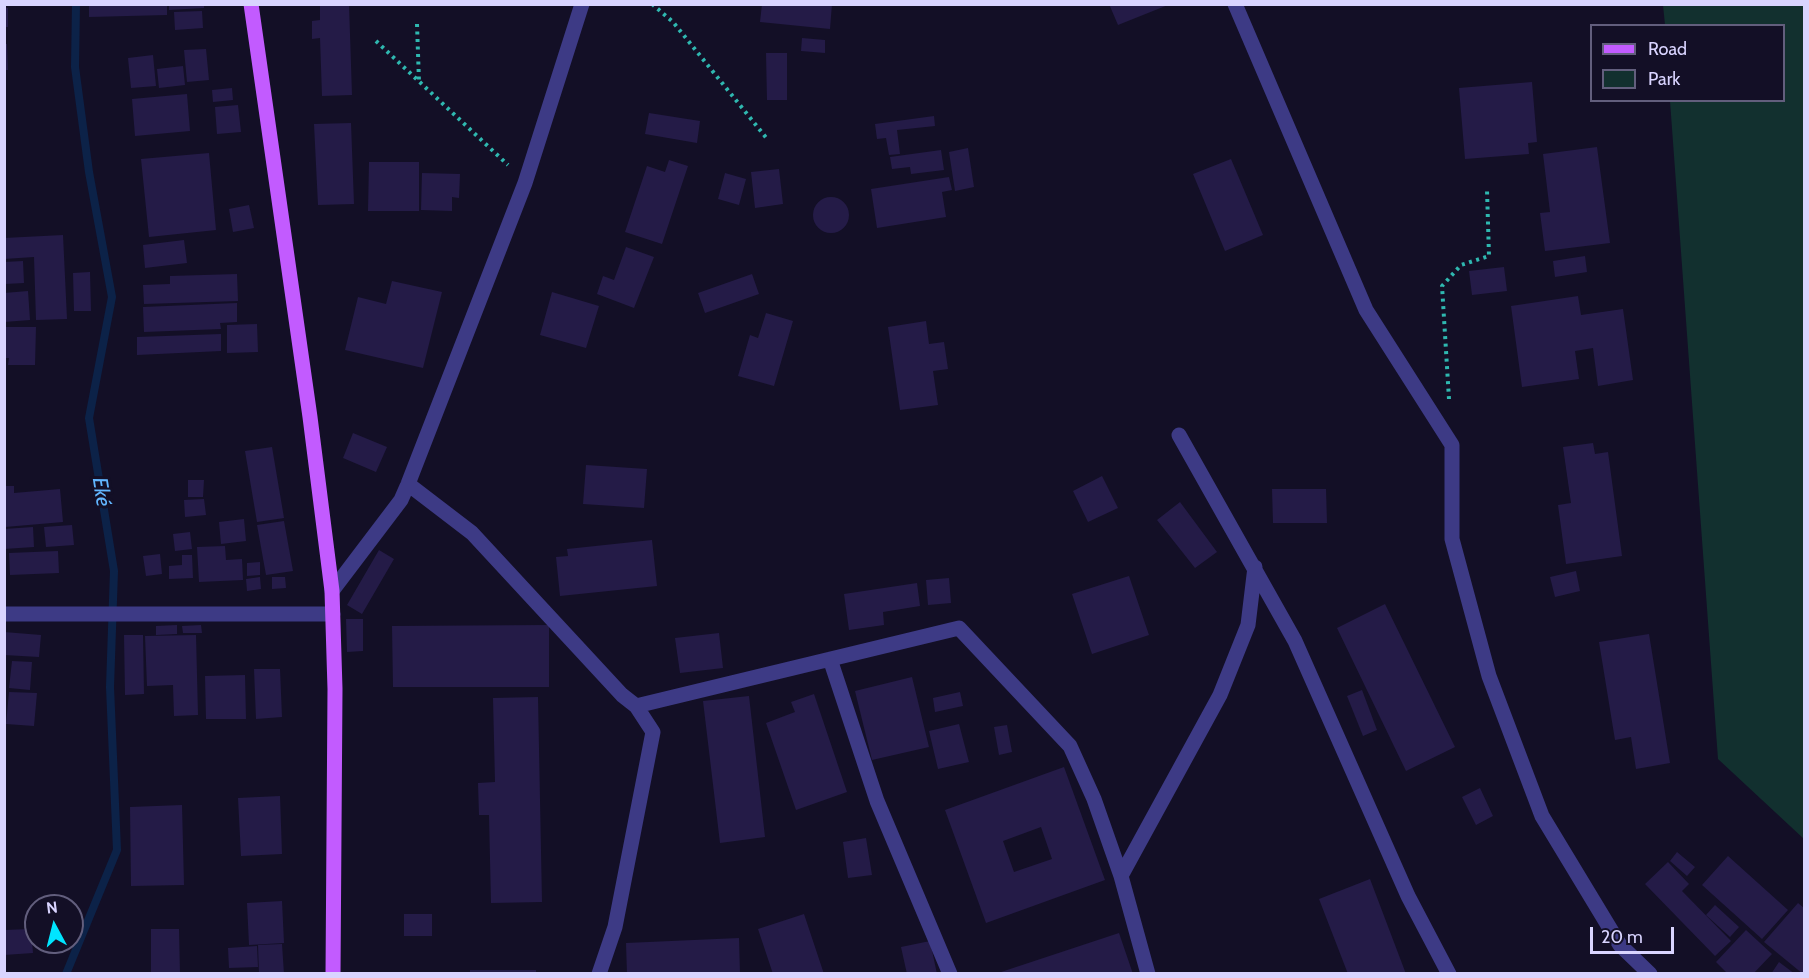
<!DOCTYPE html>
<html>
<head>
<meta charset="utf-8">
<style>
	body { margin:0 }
	#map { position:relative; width:1809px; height:978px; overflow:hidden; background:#130f26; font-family:Cabin,sans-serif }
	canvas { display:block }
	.frame { position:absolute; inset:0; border:6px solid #d9d4ff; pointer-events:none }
	.legend { position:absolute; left:1590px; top:24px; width:195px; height:78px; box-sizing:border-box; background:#130f26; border:2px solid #625e7d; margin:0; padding:8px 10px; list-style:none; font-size:18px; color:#d9d4ff }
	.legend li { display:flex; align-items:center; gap:12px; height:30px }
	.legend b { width:30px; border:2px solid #625e7d }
	.north { position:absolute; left:24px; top:894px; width:60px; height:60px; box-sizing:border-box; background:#130f26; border:2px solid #625e7d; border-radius:50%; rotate:353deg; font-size:16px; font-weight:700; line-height:24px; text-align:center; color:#d9d4ff }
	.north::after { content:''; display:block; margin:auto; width:21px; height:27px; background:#00e5ff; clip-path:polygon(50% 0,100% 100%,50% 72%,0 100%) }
	.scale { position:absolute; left:1590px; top:927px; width:84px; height:27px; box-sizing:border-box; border:3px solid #d9d4ff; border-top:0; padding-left:8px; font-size:18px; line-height:21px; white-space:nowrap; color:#d9d4ff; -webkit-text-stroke:4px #130f26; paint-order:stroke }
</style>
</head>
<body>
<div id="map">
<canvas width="1809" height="978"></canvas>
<div class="frame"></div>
<ul class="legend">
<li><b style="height:8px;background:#c25bff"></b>Road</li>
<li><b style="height:16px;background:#12302f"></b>Park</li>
</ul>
<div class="north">N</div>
<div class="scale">20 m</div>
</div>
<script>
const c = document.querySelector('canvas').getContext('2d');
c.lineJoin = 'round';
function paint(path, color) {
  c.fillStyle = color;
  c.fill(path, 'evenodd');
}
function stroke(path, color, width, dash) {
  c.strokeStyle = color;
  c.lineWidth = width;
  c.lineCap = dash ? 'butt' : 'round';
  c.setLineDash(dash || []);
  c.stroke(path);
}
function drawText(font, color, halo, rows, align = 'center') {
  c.font = font + ' Cabin,sans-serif';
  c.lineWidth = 6;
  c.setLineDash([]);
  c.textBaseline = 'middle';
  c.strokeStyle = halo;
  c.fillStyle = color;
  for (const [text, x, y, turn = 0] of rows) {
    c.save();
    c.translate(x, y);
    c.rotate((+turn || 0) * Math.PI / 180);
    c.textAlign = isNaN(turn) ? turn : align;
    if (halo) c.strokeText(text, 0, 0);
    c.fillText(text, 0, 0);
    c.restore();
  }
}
paint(new Path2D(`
	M1663 5H1804V839L1718 759 1670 101 1784 100V26L1665 25Z`), '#12302f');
stroke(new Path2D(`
	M66 974 117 850 110 687 114 571 89 418 112 297 89 172 75 67 76 4`), '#0c2248', 8);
paint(new Path2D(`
	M89 4H167V15L89 17Z
	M169 4H204V8L169 10Z
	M320 4H349L352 95 322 96 320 38 312 39V21L320 20Z
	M762 4H832L830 29 760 22Z
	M1109 4H1168V5L1118 25Z
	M4 7 8 8V27H4Z
	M202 11 203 28 175 30 174 12Z
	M802 38 825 40V53L801 51Z
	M4 44H7L8 70H4Z
	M206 49 209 80 187 82 184 50Z
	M766 53H787V100H767Z
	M153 55 156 86 131 88 128 58Z
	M183 66 185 85 159 88 157 69Z
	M1532 82 1537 142 1528 143 1529 154 1465 159 1459 88Z
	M232 88 233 100 213 102 212 90Z
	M187 94 190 131 135 136 132 99Z
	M238 105 241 132 217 134 215 107Z
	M649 113 700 121 697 143 645 134Z
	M934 116 935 126 897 130 900 154 889 155 886 138 877 139 875 124Z
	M351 123 354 204 318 205 314 124Z
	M1597 147 1610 243 1545 251 1540 213 1550 212 1543 154Z
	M968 148 974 187 955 191 949 152Z
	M941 150 944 170 911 174 910 167 892 169 890 157Z
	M209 153 216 230 149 237 141 159Z
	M1231 159 1263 235 1225 251 1193 174Z
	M669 160 688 166 662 244 625 232 647 166 665 172Z
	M369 162H419V211H368Z
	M779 169 783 204 755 208 751 172Z
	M422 173 460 174 459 198 452 197V211L421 210Z
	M725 173 746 179 739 205 718 199Z
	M949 177 952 190 942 192 946 217 877 228 871 189Z
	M813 215a18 18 0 1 1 36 0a18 18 0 1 1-36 0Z
	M249 205 254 228 233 232 229 209Z
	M63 235 67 319 36 320 34 257 4 259V238Z
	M184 240 187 263 145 268 143 245Z
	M626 247 654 257 634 308 597 294 603 276 614 280Z
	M1585 256 1587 272 1555 277 1553 261Z
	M23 261 24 283 5 284 4 262Z
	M1504 267 1507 291 1472 295 1469 271Z
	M90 272 91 311H74L73 273Z
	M237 274 238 301 144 304 143 285 170 284V276Z
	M752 274 759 294 705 313 698 293Z
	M392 281 442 292 423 368 345 350 358 297 386 304Z
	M28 291 30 320 4 322V293Z
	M552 292 599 306 586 348 540 335Z
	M1578 296 1581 315 1623 309 1633 380 1598 386 1593 348 1575 351 1579 379 1522 387 1511 306Z
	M237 303V322L220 323 221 329 144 332 143 307Z
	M766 313 793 321 774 386 738 376 750 335 758 338Z
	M926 321 929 344 944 342 948 369 933 371 938 405 900 410 888 327Z
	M257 324 258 352 227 353V325Z
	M4 327H36L35 365H8L9 358H4Z
	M221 334V351L137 355V337Z
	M353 433 387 447 376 472 343 458Z
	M1593 443 1595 454 1608 452 1622 556 1566 564 1558 505 1571 503 1563 447Z
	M272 447 284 518 257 522 245 451Z
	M586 465 647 469 644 508 583 504Z
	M1102 476 1118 508 1088 522 1073 491Z
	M188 480H204L203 497H188Z
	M5 486H14V493L60 489 63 522 5 527Z
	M1272 489H1326L1327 523H1273Z
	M204 499 206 515 185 517 184 500Z
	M1180 502 1217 552 1195 568 1157 520Z
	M244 519 246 541 221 544 219 522Z
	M284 521 293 571 266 575 257 525Z
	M72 525 74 545 46 547 44 527Z
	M33 527 34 547 4 549V529Z
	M190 532 192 549 175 551 173 534Z
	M652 540 657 586 560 596 556 557 568 556 567 549Z
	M225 546 226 560 242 559 243 580 199 582 197 547Z
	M379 550 394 559 362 614 347 605Z
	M58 551 59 573 10 575 9 553Z
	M160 554 162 574 146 576 143 556Z
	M182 555H192L193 578 169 579V566L182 565Z
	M260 562V575L247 576V563Z
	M1576 571 1580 591 1555 597 1550 577Z
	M1129 576 1149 635 1092 654 1072 594Z
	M260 577 261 589 247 591 246 579Z
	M272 577H285L286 588 272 589Z
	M949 578 951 603 928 605 926 580Z
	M917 583 920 606 883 612 884 625 849 630 844 594Z
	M1385 604 1455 747 1406 771 1337 628Z
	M346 619H363V651L347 652Z
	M177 625V634L156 635V626Z
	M201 625 202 633H183L182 626Z
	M549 625V687H393L392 626Z
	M4 632 41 635 39 657 4 655Z
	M719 633 723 668 680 673 675 638Z
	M1649 634 1670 763 1636 769 1631 737 1615 740 1599 642Z
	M124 635H143L144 694 125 695Z
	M196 635 198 715 174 716 173 685 147 686 145 636Z
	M12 661 32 662 30 690 9 688Z
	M254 669H280L282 717 256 719Z
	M245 675 246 719H206L205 676Z
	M912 677 929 747 872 760 855 691Z
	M1362 690 1377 730 1363 736 1347 696Z
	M9 692 37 693 34 726 6 724Z
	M960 692 963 706 935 712 933 698Z
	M814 694 847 792 796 810 766 723 795 712 791 702Z
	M749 696 765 837 720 843 703 701Z
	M538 697 542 902 491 903 489 815H479L478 783 495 782 493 698Z
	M959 724 969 762 938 769 929 731Z
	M1007 725 1012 752 999 755 994 727Z
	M1064 767 1105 880 986 923 945 810ZM1041 827 1052 859 1014 872 1003 841Z
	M1480 788 1493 816 1476 825 1462 797Z
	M280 796 282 854 241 856 238 798Z
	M182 805 184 885 131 886 130 807Z
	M866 838 872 875 848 878 843 842Z
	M1677 852 1695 867 1687 876 1670 861Z
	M1728 856 1788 910 1762 939 1702 885Z
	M1668 862 1689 884 1682 891 1731 941 1715 956 1645 884Z
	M1370 879 1406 974H1348L1319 899Z
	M282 901 284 943 249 945 247 903Z
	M1798 903 1804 908 1803 974 1764 942Z
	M1715 905 1739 927 1730 937 1706 915Z
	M404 914H432V936H404Z
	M804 914 824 974H773L758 929Z
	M31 929 33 953 4 955V930Z
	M151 929H179L180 974H151Z
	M1746 930 1772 954 1753 974H1728L1716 962Z
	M1119 933 1133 974H998V973Z
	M739 938 740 974H627L626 943Z
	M930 941 937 974H907L901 947Z
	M282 944 284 974H259L258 945Z
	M257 946 258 967 229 968 228 948Z
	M1779 962 1795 974H1771Z
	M470 970H536V974H470Z`), '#241b47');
stroke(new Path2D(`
	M652 4 673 22 768 140
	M417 24 419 82
	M376 41 508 165
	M1449 399 1442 286 1461 265 1489 256 1487 190`), '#2fb8b0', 4, [3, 4.5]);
stroke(new Path2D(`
	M1235 4 1366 310 1452 445V539L1489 676 1542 816 1620 945 1650 974
	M1179 435 1295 641 1408 896 1449 974
	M408 484 472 533 622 695 636 706 653 732 615 927 599 974
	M332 591 401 500 408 484 525 183 582 4
	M4 614H333
	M830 659 877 801 950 974
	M636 706 959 628 1070 746 1094 799 1121 876 1148 974
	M1121 876 1220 695 1248 625 1255 567`), '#3d3a85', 15);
stroke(new Path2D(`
	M251 4 310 417 332 591 335 689 333 974`), '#c25bff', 15);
drawText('italic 21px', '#62b6ff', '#130f26', [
	["Eké",101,492,81]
]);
</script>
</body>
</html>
